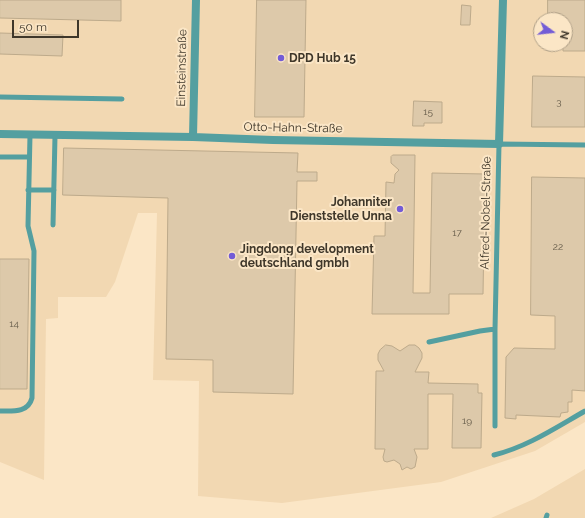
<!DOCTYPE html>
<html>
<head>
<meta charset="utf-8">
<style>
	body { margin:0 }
	#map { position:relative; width:585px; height:518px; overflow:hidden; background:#fbe6c6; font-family:Raleway,sans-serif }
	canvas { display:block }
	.north { position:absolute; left:533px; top:12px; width:40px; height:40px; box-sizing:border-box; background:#fbe6c6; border:1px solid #b0a088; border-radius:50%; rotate:105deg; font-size:11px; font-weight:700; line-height:16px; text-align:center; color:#3f372a }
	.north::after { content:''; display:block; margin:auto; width:14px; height:18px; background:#735cd6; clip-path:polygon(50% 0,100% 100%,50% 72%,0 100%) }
	.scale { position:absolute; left:12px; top:20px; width:67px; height:18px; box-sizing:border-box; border:2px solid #3f372a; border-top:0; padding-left:5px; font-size:12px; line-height:14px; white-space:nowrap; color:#3f372a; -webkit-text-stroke:3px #fbe6c6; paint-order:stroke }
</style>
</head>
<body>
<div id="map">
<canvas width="585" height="518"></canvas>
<div class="north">N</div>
<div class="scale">50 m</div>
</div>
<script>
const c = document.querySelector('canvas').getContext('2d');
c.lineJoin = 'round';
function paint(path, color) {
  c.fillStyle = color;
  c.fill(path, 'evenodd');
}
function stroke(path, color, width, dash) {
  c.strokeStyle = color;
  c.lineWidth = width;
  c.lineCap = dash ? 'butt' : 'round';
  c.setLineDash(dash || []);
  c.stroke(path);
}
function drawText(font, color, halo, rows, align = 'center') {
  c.font = font + ' Raleway,sans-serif';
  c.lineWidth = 4;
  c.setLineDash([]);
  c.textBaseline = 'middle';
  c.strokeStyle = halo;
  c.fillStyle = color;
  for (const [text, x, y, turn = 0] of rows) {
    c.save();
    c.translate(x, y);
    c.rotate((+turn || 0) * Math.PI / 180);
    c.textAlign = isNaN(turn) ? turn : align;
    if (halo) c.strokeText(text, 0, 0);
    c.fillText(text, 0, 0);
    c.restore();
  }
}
paint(new Path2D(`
	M0 0H585V422L535 451 441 482 282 503 198 496 199 381 153 380 157 213H138L115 282 106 297H58V318L46 319 44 480 0 462ZM541 20H565V44H541Z
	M585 469V518H491L534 499Z`), '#f2d8b2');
const building = new Path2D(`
	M0 0H121V21L0 18Z
	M257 0H306L304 117H255Z
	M548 0H585V51H563V44H565V20H548Z
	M462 5 471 6 470 25H461Z
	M0 33 63 35 62 56 0 54Z
	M533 76 585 77V127H532Z
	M414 101 442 102V123H424V126H413Z
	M64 148 298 153 297 172H317V181H297L293 394 213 392V360L166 359 168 198 63 195Z
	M393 155H415L413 293H430L432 173 485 174 483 294H449V314H372L374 236H385L386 182 394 183 395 174 399 170 391 163V157Z
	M532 177 585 178V391L572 390V402H568V412L561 413 560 417 516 415V419L505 418 506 357 514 348 555 349V316L531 315Z
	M0 259H29L27 389H0Z
	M386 345 392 346 400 351 409 345H415L419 348 422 353V358L415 372H429L428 383 478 384V393H482L481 448H452L453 394H428V449H414L417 457 415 467 411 469 407 467 402 470 400 464 394 460 387 462 384 461 383 457 385 449H375L376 371H384L378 360V354L380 350Z`);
paint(building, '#ddc9aa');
stroke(building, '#bdaa8b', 1);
stroke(new Path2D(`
	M0 97 122 99
	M0 157H28
	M28 190H54
	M53 225 55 136
	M429 342 480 331 495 329
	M0 411C13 411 28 413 32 398L34 251 28 226 30 135
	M495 426V329L499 144 585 145
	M494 455C527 447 555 428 585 411
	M546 518 547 515`), '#549fa0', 5);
stroke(new Path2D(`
	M0 134 193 137 273 140 499 144 503 0
	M193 137 196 0`), '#549fa0', 8);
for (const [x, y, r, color] of [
	[281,58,4,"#735cd6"],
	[400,209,4,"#735cd6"],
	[232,256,4,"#735cd6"]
]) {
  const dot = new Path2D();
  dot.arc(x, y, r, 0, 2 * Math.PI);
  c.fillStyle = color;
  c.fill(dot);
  stroke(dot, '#fbe6c6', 1.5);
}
drawText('10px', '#665c4a', null, [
	["3",559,102],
	["15",428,112],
	["17",457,233],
	["22",558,247],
	["14",14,324],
	["19",467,421]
]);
drawText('bold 12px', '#3f372a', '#fbe6c6', [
	["DPD Hub 15",289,58],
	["Johanniter",392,202,"right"],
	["Dienststelle Unna",392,216,"right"],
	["Jingdong development",240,249],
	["deutschland gmbh",240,263]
], 'left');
drawText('12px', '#3f372a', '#fbe6c6', [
	["Einsteinstraße",182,68,-89],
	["Otto-Hahn-Straße",293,128,1],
	["Alfred-Nobel-Straße",486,213,-89]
]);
</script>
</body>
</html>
